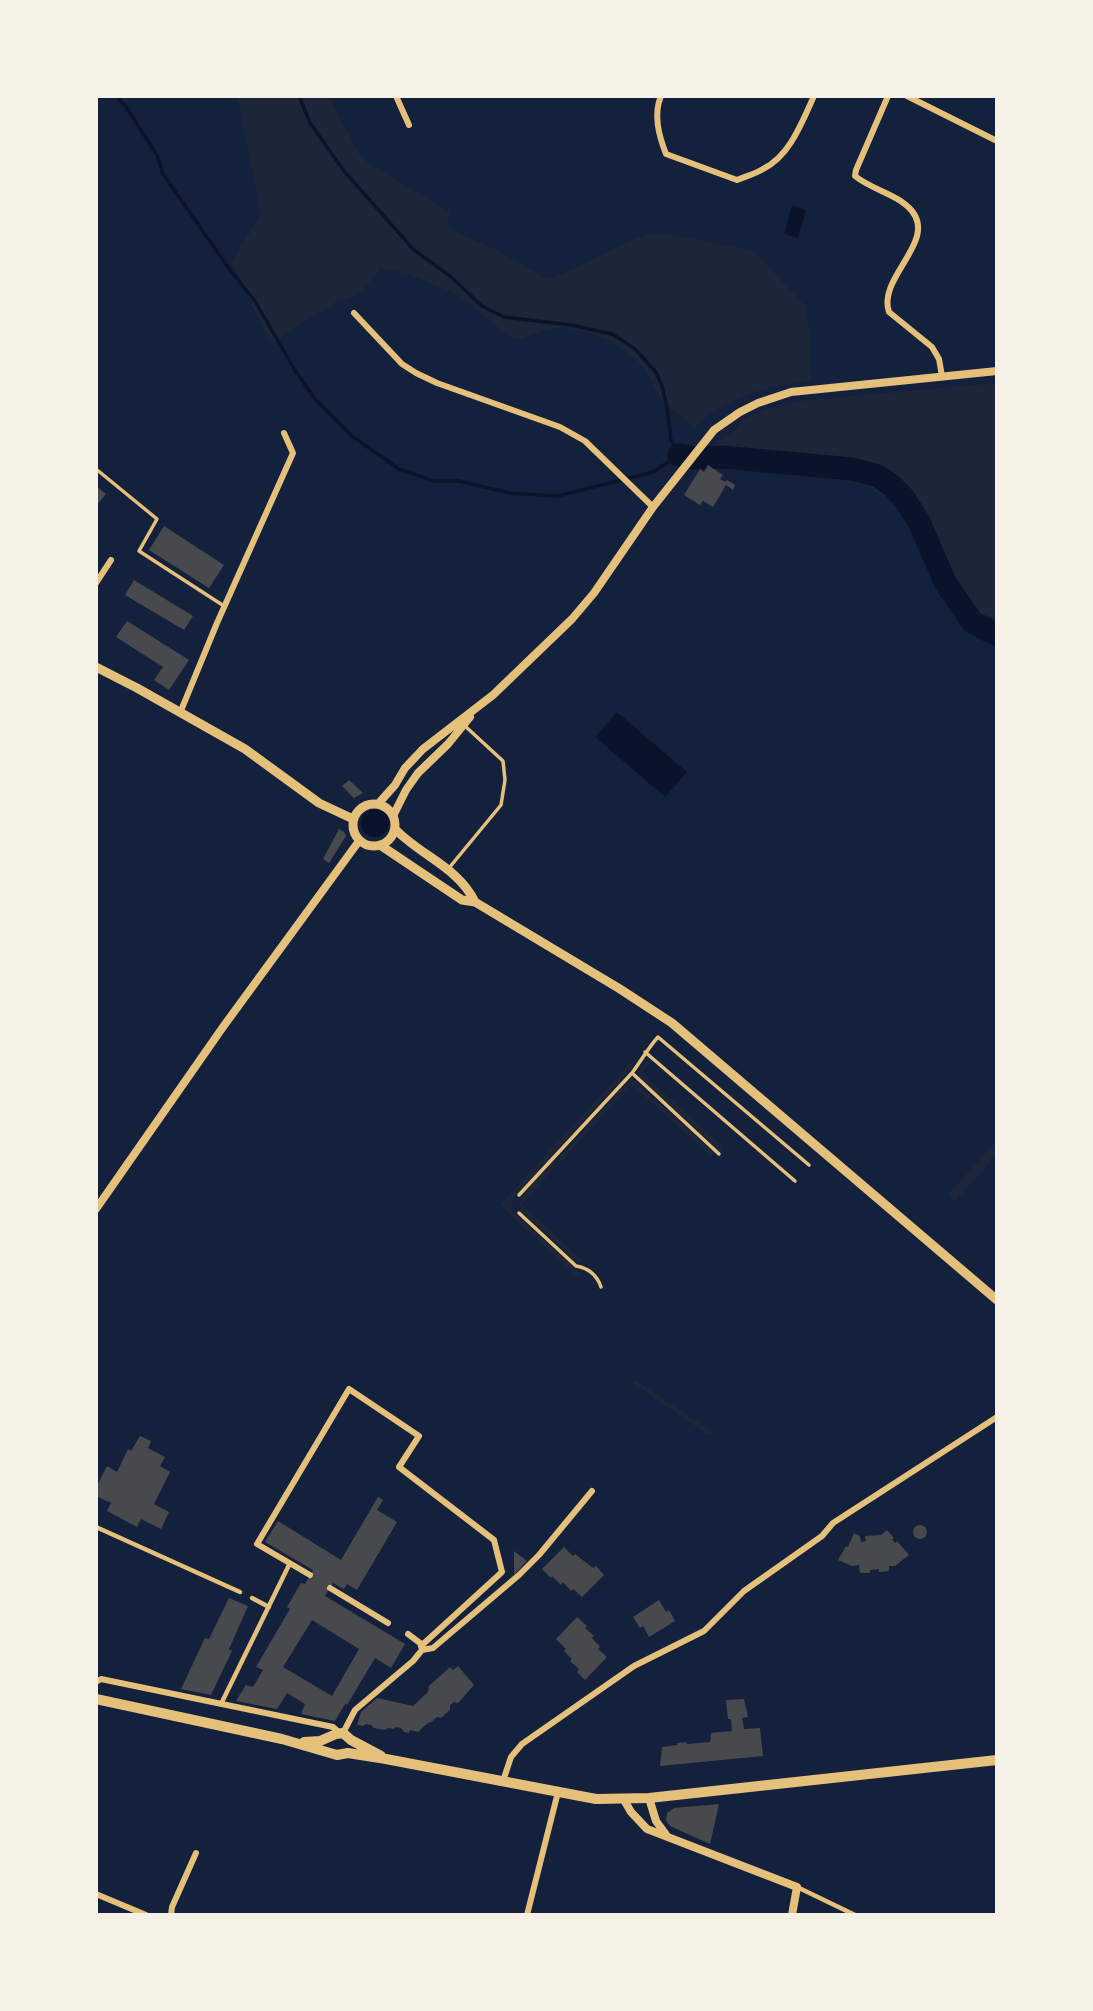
<!DOCTYPE html>
<html>
<head>
<meta charset="utf-8">
<style>
	body { margin:0 }
	#map { position:relative; width:1093px; height:2011px; overflow:hidden; background:#14213d; font-family:Inter,sans-serif }
	canvas { display:block }
	.frame { position:absolute; inset:0; border:98px solid #f6f1e7; pointer-events:none }
</style>
</head>
<body>
<div id="map">
<canvas width="1093" height="2011"></canvas>
<div class="frame"></div>
</div>
<script>
const c = document.querySelector('canvas').getContext('2d');
c.lineJoin = 'round';
function paint(path, color) {
  c.fillStyle = color;
  c.fill(path, 'evenodd');
}
function stroke(path, color, width, dash) {
  c.strokeStyle = color;
  c.lineWidth = width;
  c.lineCap = dash ? 'butt' : 'round';
  c.setLineDash(dash || []);
  c.stroke(path);
}
paint(new Path2D(`
	M237 96H329L359 154 368 163 450 212 447 224 451 226V230L497 250 549 280 646 234H668L754 251 805 306 811 337V380C766 387 728 395 695 427L665 405 647 373 636 359 614 343 588 332 562 327 542 331 521 339 508 335 455 293 405 273 380 268C368 283 360 300 339 300L270 344 245 288 231 262 261 215Z
	M997 383V619L959 606 945 582 918 515 848 476 715 463 695 458 711 446 733 432 743 420 767 409 798 401Z
	M648 1060 650 1062 642 1073 723 1147 720 1150 643 1081 639 1073 640 1069Z
	M630 1063 634 1066 513 1198 511 1208 513 1212 580 1273 577 1277 500 1205Z
	M631 1078 714 1153 711 1156 631 1084 562 1161 559 1158Z
	M997 1140V1154L955 1202 948 1195Z
	M552 1164 555 1167 522 1204 582 1260 579 1263 520 1210C516 1193 541 1176 552 1164Z
	M635 1380 714 1433 708 1435 633 1383Z`), '#1d2539');
paint(new Path2D(`
	M792 205 806 210 798 238 784 234Z
	M617 712 687 772 665 797 595 737Z
	M361 823a14 14 0 1 1 28 0a14 14 0 1 1-28 0Z`), '#0b132b');
stroke(new Path2D(`
	M116 96 126 107 157 155 163 174 230 270 255 301 294 369 315 399 352 436 399 469 434 481H459L510 493 557 496 653 472 679 455 671 440 667 407 662 386 656 372 634 348 612 334 571 325 504 317 482 306 450 276 414 250 344 171 310 123 299 96`), '#0b132b', 3.5);
stroke(new Path2D(`
	M679 455 695 458 722 457 852 469 878 476 891 485 904 498 919 522 945 582 972 622 997 635`), '#0b132b', 23);
paint(new Path2D(`
	M708 465 723 475 720 479 726 482 727 480 735 485 733 490 726 485 713 507 703 501 700 505 684 495 700 469 704 472Z
	M96 486 106 494 96 506Z
	M164 526 224 565 209 588 149 550Z
	M134 580 193 616 184 630 125 595Z
	M127 621 189 660 169 690 154 680 163 667 116 637Z
	M349 780 363 793 354 798 342 786Z
	M339 829 344 832 346 836 329 863 323 859Z
	M140 1436 151 1441 148 1448 165 1457 160 1466 170 1472 154 1504 169 1512 161 1529 141 1519 137 1527 107 1511 111 1503 96 1496V1488L107 1466 117 1472 128 1449 131 1451Z
	M378 1497 383 1500 377 1510 397 1522 357 1590 347 1584 344 1589 333 1583 325 1596 405 1644 391 1668 375 1658 347 1705 345 1704 335 1721 301 1714 305 1704 287 1693 277 1709 236 1701 246 1685 253 1687 263 1670 256 1667 290 1609 287 1607 301 1583 305 1584 313 1570 265 1542 278 1521 341 1560ZM312 1620 359 1649 332 1696 283 1667Z
	M913 1532a7 7 0 1 1 14 0a7 7 0 1 1-14 0Z
	M887 1530 894 1538 892 1539 895 1543 897 1541 909 1555 895 1566H889V1571L879 1572V1569L870 1570V1573H860L859 1565 852 1566 838 1560 846 1546 848 1547 854 1533 860 1536 861 1542 866 1541 865 1536 881 1535Z
	M564 1547 573 1556 575 1554 593 1568 596 1566 604 1575 582 1597 573 1589 571 1591 563 1582 561 1585 552 1576 551 1578 542 1569Z
	M514 1551 527 1561 514 1575Z
	M229 1598 248 1606 229 1649 232 1651 211 1695 181 1689 204 1640 205 1638 209 1639Z
	M659 1600 666 1612 669 1610 675 1621 649 1637 643 1626 640 1628 633 1617Z
	M577 1617 587 1626 585 1628 594 1636 592 1638 600 1647 598 1649 607 1657 585 1680 577 1672 579 1669 570 1661 572 1659 564 1651 566 1649 556 1639Z
	M458 1666 474 1685 458 1703 454 1702 450 1705V1710L441 1718 437 1717 430 1723 429 1722 418 1732 410 1730 409 1733 404 1732 401 1728 396 1727 393 1729 388 1728 385 1730 374 1728 371 1725 366 1724 363 1726 357 1725 361 1712 377 1698 413 1706 428 1692 429 1686 450 1667 453 1670Z
	M744 1699 748 1717 742 1718 744 1729 760 1728 763 1756 660 1766 662 1747 677 1745V1743L686 1742 687 1744 710 1742 711 1733 732 1731 731 1719H728L726 1700Z
	M719 1804 710 1844 670 1826 666 1820 667 1813 674 1808Z`), '#48494c');
stroke(new Path2D(`
	M96 469 157 519 139 551 224 606
	M449 868 501 805 505 780 503 761 465 726
	M645 1052 795 1181
	M632 1073 719 1154
	M519 1195 632 1073C641 1061 648 1048 658 1037L809 1165
	M519 1213 576 1266C588 1268 597 1275 601 1287`), '#e5c07b', 3.5);
stroke(new Path2D(`
	M96 1527 240 1592
	M252 1598 269 1607
	M221 1704 290 1563
	M797 1887 855 1915`), '#e5c07b', 4.5);
stroke(new Path2D(`
	M396 96 409 125
	M661 96C653 115 659 136 666 154L737 180C746 176 755 174 763 169 790 156 802 122 814 96
	M888 96 856 170 855 176C872 190 898 194 912 211 937 242 877 278 889 312L932 347 939 359 942 376
	M907 96 997 141
	M354 313 402 364 416 373 437 383 560 427 585 441 653 507
	M96 583 111 560
	M180 713 217 623 293 453 284 433
	M310 1575 257 1544 349 1389 419 1436 399 1467 494 1540 502 1572 421 1646
	M330 1588 388 1623
	M408 1634 420 1643 422 1649
	M422 1650 433 1648 519 1575 539 1555 592 1491
	M96 1682 101 1679 333 1727 340 1733
	M343 1733 355 1710 413 1661 422 1650
	M503 1781 511 1757 522 1744 634 1666 704 1631 744 1591 822 1536 833 1523 997 1417
	M96 1894 146 1915
	M171 1915 172 1907 196 1853
	M527 1915 558 1792`), '#e5c07b', 6);
stroke(new Path2D(`
	M378 804 395 785 405 768 423 749 493 695 572 619 594 593 653 507 714 430 740 412 758 403 791 392 997 371
	M393 816 406 790 418 773 448 744 470 717
	M96 1209 223 1027 359 841
	M649 1798 656 1821 667 1836
	M624 1800 631 1812 647 1829 797 1887 792 1915`), '#e5c07b', 8);
stroke(new Path2D(`
	M96 667 137 688 245 749 319 803 353 819
	M353 825a21 21 0 1 1 42 0a21 21 0 1 1-42 0Z
	M395 829C421 856 458 867 475 902
	M380 845 462 900 475 902 620 989 672 1023 997 1300`), '#e5c07b', 9);
stroke(new Path2D(`
	M96 1699 282 1739 337 1755 348 1753 386 1759 596 1799 649 1798 997 1760
	M304 1742 320 1741 336 1734 343 1733 351 1740 381 1756`), '#e5c07b', 10);
</script>
</body>
</html>
